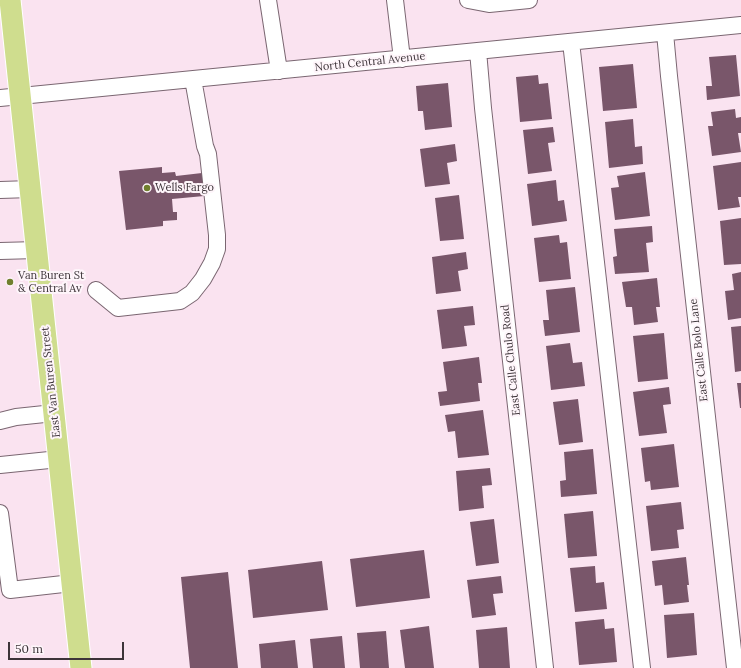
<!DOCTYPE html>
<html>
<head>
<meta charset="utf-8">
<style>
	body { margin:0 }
	#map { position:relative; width:741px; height:668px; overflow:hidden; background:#fae3f0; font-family:Lora,serif }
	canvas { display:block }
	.scale { position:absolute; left:8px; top:642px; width:116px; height:18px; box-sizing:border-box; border:2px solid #3d3439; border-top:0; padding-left:5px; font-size:12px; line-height:14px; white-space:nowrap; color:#3d3439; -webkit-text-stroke:3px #fef5fa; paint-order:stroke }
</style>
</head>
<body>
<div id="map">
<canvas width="741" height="668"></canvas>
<div class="scale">50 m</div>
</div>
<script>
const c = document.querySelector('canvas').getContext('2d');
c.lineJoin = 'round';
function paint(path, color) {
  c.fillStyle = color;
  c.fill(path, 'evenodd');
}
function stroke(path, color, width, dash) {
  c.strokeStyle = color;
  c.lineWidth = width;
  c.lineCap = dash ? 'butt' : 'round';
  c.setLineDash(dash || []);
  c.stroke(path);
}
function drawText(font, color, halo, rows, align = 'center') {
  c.font = font + ' Lora,serif';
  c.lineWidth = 4;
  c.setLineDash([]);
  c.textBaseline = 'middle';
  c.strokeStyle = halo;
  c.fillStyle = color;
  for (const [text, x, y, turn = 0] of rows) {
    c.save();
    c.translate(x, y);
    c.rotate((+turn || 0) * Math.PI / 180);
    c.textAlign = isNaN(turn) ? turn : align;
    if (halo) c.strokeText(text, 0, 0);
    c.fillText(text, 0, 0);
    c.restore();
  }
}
paint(new Path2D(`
	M736 55 740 96 707 100 706 86H712L709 57Z
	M633 64 637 108 603 111 599 67Z
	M538 75 539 84 548 83 552 119 520 122 516 77Z
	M448 83 452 127 425 130 423 111H418L416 86Z
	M735 109 736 118 741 117V133H738L741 152 712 156 708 126H713L711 112Z
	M633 119 635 147 642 146 643 164 609 168 605 122Z
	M553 127 555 142 548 143 552 171 528 174 523 130Z
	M455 144 457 161 447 163 450 184 425 187 420 149Z
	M741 162V197H738L740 207 718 210 713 166Z
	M162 167V173L175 172 176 176 202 173 204 196 172 199 173 212H177V220L163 221V226L126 230 119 171Z
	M645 172 650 216 615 220 611 188 619 187 617 176Z
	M556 180 558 201 564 200 567 221 532 226 527 184Z
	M459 195 464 239 440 241 435 198Z
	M741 218V264L724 265 720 221Z
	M652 226 653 242 646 243 649 272 615 274 613 257 617 256 614 229Z
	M559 235 560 243 567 242 571 279 539 282 534 238Z
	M466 252 468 269 458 271 461 291 436 294 432 257Z
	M741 272V318L728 320 725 291 734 290 732 274Z
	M657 278 660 307H656L658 322 634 325 632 307H626L622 282Z
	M575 287 580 332 545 336 543 320H549L546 290Z
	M473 306 475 325 464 326 467 346 442 349 437 310Z
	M741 326V371L735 372 731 327Z
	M664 333 668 379 638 382 633 336Z
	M570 343 573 363 582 362 585 386 551 390 546 346Z
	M479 357 482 383H478L480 401 440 406 438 392 447 391 443 362Z
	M737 383H741V408H740Z
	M669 387 671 404 663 405 667 433 639 436 633 392Z
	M578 399 583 442 559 445 553 402Z
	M483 410 489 455 458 458 455 431 448 432 445 415Z
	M674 444 679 487 651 490 650 481 645 482 641 448Z
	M593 449 597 494 561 497 560 481 566 480 564 452Z
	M490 468 492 485 482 486 484 508 459 511 456 471Z
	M681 502 684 529 677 530 679 548 651 551 646 506Z
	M593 511 597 556 568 558 564 514Z
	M494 519 499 563 476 566 470 522Z
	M424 550 430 598 356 607 350 559Z
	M686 557 689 585H687L689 602 664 605 662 585 655 586 652 561Z
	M322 561 328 610 253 618 248 570Z
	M595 566 596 583 604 582 607 609 575 612 570 568Z
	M228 572 238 668H190L181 577Z
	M501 576 503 593 493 594 496 615 472 618 467 580Z
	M694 613 697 655 667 658 664 615Z
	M604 619 605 629 614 628 617 662 579 665 575 622Z
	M429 626 434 668H405L400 630Z
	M507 627 510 668H479L476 630Z
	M386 631 389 668H360L357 633Z
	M342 636 345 668H313L310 639Z
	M295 640 298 668H261L259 644Z`), '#79566a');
const minor = new Path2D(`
	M268 0 279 71
	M395 0 402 59
	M468 0 489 4 529 0
	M665 33 669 76 735 668
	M571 42 642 668
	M478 51 483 108 545 668
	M0 98 741 25
	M0 190 31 189
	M0 251 37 250
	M96 290 118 308 180 301 192 293 203 279 212 263 217 249V235L208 154 205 146 193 79
	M0 421 16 417 54 413
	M0 465 59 459
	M0 513 10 590 72 583`);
const major = new Path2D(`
	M10 0 81 668`);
stroke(minor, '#7a6671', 18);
stroke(major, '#fff', 23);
stroke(minor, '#fff', 16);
stroke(major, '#cfdd8e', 21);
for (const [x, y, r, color] of [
	[147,188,4,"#707f2e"],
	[10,282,4,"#707f2e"]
]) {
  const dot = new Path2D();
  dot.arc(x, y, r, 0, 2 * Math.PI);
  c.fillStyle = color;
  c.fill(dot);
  stroke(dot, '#fef5fa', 1.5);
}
drawText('11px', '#3d3439', '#fef5fa', [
	["North Central Avenue",370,62,-6],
	["East Calle Bolo Lane",699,350,-96],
	["East Calle Chulo Road",511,360,-96],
	["East Van Buren Street",51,382,-96]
]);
drawText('11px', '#3d3439', '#fef5fa', [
	["Wells Fargo",155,188],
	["Van Buren St",18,276],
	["& Central Av",18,289]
], 'left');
</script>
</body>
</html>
